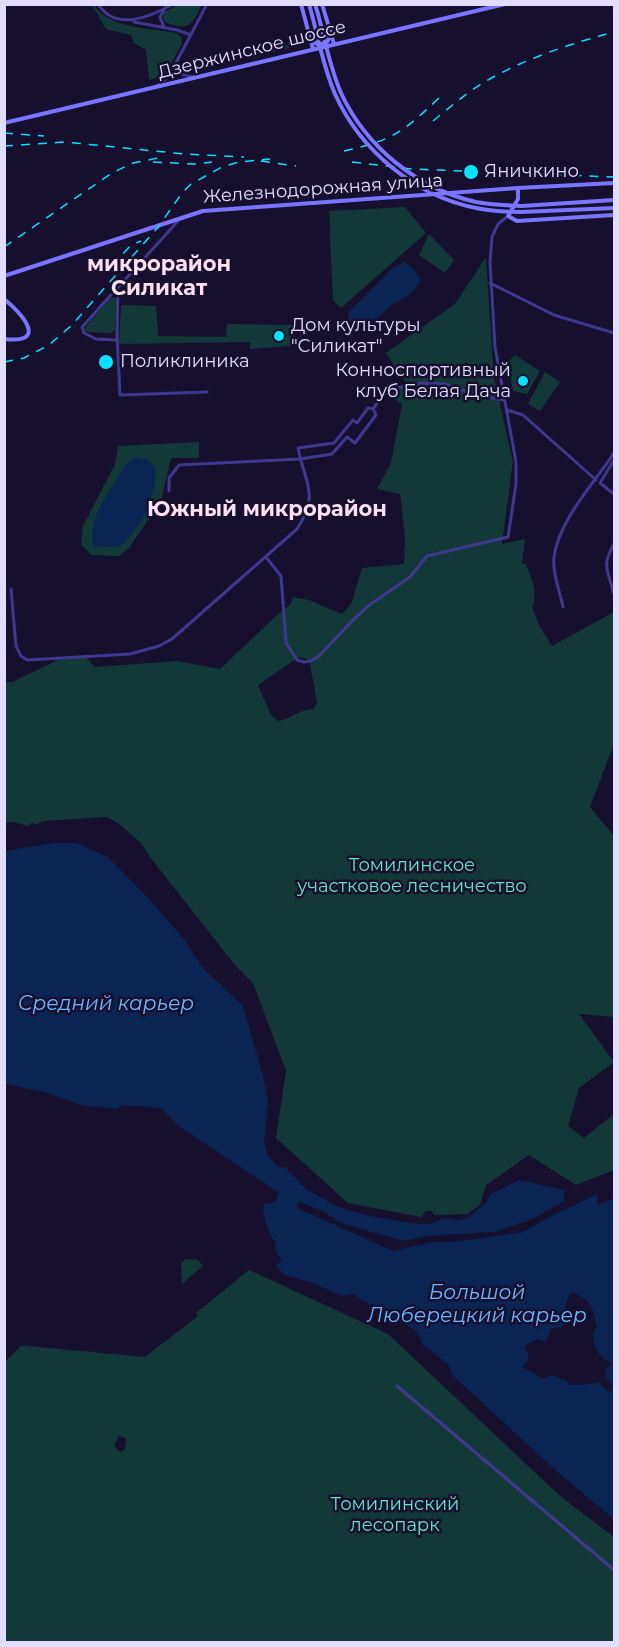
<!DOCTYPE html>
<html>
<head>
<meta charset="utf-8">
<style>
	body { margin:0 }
	#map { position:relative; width:619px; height:1647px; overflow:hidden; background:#16102e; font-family:Montserrat,sans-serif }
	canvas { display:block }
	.frame { position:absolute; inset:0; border:6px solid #e2ddff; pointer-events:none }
</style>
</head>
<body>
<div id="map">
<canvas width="619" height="1647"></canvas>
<div class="frame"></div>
</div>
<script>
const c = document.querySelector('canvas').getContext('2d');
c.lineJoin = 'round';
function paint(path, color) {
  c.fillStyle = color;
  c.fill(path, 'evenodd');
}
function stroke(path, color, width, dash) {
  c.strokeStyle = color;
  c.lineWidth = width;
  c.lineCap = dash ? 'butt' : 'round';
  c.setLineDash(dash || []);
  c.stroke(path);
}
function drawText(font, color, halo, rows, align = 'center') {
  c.font = font + ' Montserrat,sans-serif';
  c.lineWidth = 5;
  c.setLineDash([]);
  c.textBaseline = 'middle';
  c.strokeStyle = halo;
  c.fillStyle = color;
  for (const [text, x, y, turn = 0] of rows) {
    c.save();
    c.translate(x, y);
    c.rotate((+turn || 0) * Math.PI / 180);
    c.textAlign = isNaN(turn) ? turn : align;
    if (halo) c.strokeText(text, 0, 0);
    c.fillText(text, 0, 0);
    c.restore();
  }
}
paint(new Path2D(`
	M92 5H94C110 29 149 28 176 33L181 37 182 44 164 76 149 80 146 50 134 43 131 35 106 29Z
	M178 5H201C194 26 186 31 165 22L163 17 164 12Z
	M284 43 290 48 268 52 255 59 272 46Z
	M405 207 426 233 341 308 333 300 329 211Z
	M429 234 454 260 445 273 419 255Z
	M486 257 494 378 513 461 502 544 525 539 522 564H525C531 576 539 595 532 607L540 627 552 646 614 612V744L590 807 614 836V1017L579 1014 614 1062 579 1088 568 1126 584 1138 614 1114V1170L576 1185 529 1155 486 1185 480 1205 467 1214 434 1215 432 1211H426L421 1217 348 1203 276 1138 286 1071 253 983 235 965 153 861 141 843 119 824 107 817 43 821 37 824 31 823 28 826 13 822 5 823V682H12L58 660 86 657 95 667 177 661 220 669 276 616 291 604 293 597 309 600 342 614 351 604 362 568 404 564 405 537 400 494 377 489 391 463 402 404 389 395 407 384 386 353 455 304ZM299 657 308 660 310 663 317 703 313 709C300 709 291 719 278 721L271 715 258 686C260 683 293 661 299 657Z
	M111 297 116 298 115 330 110 333 87 332 85 330 86 326Z
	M121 305 156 306 158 336 226 337 227 324 293 325 291 346 250 349V342L119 344Z
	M515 355 540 371 527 394 513 391 508 362Z
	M545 372 560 382 540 411 528 404Z
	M199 442V458H171L161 501 129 548 119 556 91 555 81 544 83 526 115 464 118 446Z
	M186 1259 198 1260 203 1266 182 1284 181 1263Z
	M249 1270 388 1334 560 1496 614 1537V1642H5V1362L21 1346H28L145 1357 198 1316 196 1313ZM119 1436 126 1438 125 1449 120 1452 114 1446Z`), '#133838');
paint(new Path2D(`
	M404 262 414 269 421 280 412 293 388 308 365 333 350 327 348 313 393 268Z
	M136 458 147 459 156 469C154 502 146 518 124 543L120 546 95 547 93 545C89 519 104 500 117 479 123 469 125 462 136 458Z
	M53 843H76L108 857 150 900 183 938 204 969 243 1006 263 1075 268 1102 264 1141 267 1153 277 1166 286 1168 307 1190 341 1208 369 1216 417 1224H429L445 1218 459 1220 468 1218 486 1203 491 1194 519 1180 564 1190V1201L535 1218 495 1232 426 1236 404 1241 341 1223 321 1210 299 1202 297 1208 393 1251 433 1242H455L523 1232 553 1215 598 1194 597 1205 614 1198V1387L607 1379 605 1372 611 1363C597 1355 594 1349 593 1333L597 1327C590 1305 595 1304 573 1292 565 1301 564 1309 566 1323L561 1328H552L546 1342 538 1339 527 1344 525 1349 528 1353V1361L522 1366C528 1372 537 1373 542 1379L553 1375 562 1380 565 1379 569 1385C579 1384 587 1386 598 1382L609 1392 614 1390V1519L561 1475 452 1375 448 1364 423 1345 417 1331 389 1316 385 1310 363 1301 354 1294 342 1296 313 1283 284 1275 276 1265 282 1261 275 1249 276 1243C268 1233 262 1217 264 1204L275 1202 279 1193 180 1127 161 1108 123 1105 117 1109 81 1105 44 1092 5 1084V851Z`), '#0a2453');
stroke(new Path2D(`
	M98 4C116 32 150 17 173 4
	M164 10 160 17 164 27
	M134 22 177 30 191 35
	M176 65C178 75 185 76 194 77
	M157 86 169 76 207 4
	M490 283 554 315 614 333
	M118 286 117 334 120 395 207 392
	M117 340 96 339 84 333 82 327 178 221
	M507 410 523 415 596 480
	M614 460 600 483 614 494
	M169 491V478L179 465 300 459 332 454 347 437 355 443 376 415 373 409
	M614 544C601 566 608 571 614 594
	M266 557 281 576 286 643 297 660 304 662 311 661 319 656 352 621 368 606 410 577 427 556 508 537 516 484V462L495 347 490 262 492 237 498 224 508 216
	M11 589 16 646 21 656 27 660 130 654 159 646 172 639 297 529C320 494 305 484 298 448L334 443 353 420 357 423 368 408 373 409 387 390 422 383 445 384 479 396 504 400
	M563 607C560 592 552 572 554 557 559 520 594 483 614 453
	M397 1386 614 1570`), '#3e398f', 3);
stroke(new Path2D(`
	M301 4 313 49
	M309 4 312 15
	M315 4 318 14
	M322 4 334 44
	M312 41 319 45 327 42 330 36 329 27
	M4 123 505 4
	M518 188V199L508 216 517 221 614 215
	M522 206 614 200
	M521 212 614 208
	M4 276 203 211 518 188 614 183
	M4 299C21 313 50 344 4 339`), '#7a74ff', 4);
stroke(new Path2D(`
	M433 121C449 108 464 95 481 84 521 60 569 44 614 32
	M4 133 44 136
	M4 146 65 142 184 154 244 157
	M344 151C394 140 403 132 440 97
	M261 161 296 166
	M153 162 194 164 212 162
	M352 162 412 169 614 177
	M4 247 112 173 133 163 163 157
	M112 266 131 245 141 241
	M4 362 24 358 49 345 72 325 159 226 182 193 191 184 222 167 239 162 270 159`), '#09e2ff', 1.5, [9, 8]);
stroke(new Path2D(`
	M318 14C325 40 330 68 341 93 366 147 418 189 476 202 491 205 506 205 522 206
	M312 15C319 42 324 69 335 94 360 150 415 196 476 208 491 211 506 212 521 212`), '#7a74ff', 4);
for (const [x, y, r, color] of [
	[471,172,8,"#09e2ff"],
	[279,336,6,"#09e2ff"],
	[106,362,8,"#09e2ff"],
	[523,381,6,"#09e2ff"]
]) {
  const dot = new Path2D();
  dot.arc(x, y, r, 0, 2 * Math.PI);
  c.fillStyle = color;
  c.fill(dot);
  stroke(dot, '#16102e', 2);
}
drawText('18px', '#e2ddff', '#16102e', [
	["Дзержинское шоссе",252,50,-14],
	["Железнодорожная улица",323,189,-4]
]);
drawText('18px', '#e2ddff', '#16102e', [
	["Яничкино",484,172],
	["Дом культуры",291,326],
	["\"Силикат\"",291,347],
	["Поликлиника",120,362],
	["Конноспортивный",511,371,"right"],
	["клуб Белая Дача",511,392,"right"]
], 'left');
drawText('18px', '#61e8c8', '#16102e', [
	["Томилинское",412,866],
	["участковое лесничество",412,887],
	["Томилинский",395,1505],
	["лесопарк",395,1526]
]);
drawText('italic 20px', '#6bb8ff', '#16102e', [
	["Средний карьер",106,1004],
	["Большой",477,1293],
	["Люберецкий карьер",477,1316]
]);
drawText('bold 21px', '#ffdff3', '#16102e', [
	["микрорайон",159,265],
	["Силикат",159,289],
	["Южный микрорайон",267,510]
]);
</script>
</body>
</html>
